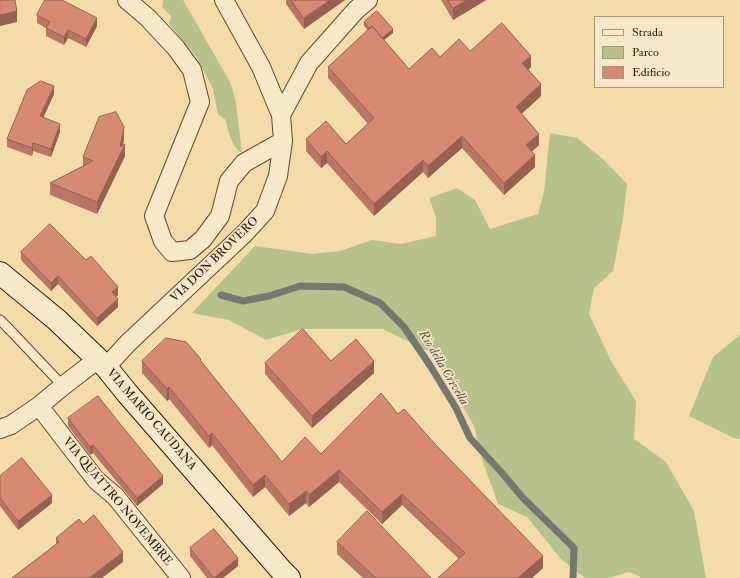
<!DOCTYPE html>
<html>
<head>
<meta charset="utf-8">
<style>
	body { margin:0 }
	#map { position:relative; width:740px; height:578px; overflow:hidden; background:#f3dbaa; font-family:"IM FELL Double Pica",serif }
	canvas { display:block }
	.legend { position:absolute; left:594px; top:16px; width:130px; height:72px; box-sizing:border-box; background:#f7e8c8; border:1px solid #a9947a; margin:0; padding:5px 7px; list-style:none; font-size:12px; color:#351605 }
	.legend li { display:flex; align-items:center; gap:8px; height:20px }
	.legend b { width:20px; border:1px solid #a9947a }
</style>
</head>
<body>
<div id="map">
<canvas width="740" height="578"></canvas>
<ul class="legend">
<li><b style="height:5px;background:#f7e8c8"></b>Strada</li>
<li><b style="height:11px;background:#b6c18c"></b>Parco</li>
<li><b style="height:11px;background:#d68a74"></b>Edificio</li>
</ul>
</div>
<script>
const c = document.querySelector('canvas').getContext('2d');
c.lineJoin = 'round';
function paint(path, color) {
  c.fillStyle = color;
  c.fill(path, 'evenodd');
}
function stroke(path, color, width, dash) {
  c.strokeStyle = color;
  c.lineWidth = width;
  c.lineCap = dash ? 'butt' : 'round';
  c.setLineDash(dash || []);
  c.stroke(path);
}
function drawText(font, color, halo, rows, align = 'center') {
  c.font = font + ' "IM FELL Double Pica",serif';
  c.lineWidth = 3;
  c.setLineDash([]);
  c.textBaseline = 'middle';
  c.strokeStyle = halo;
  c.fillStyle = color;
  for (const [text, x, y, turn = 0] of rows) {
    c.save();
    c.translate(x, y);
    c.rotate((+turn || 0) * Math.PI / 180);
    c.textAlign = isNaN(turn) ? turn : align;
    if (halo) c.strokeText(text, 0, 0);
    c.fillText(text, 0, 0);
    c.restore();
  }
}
paint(new Path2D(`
	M163 0H183L230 82 233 91 236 103 242 153C231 147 229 130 225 119L218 114 213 89 196 56 169 24 171 16 162 7Z
	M550 133 577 138 603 159 627 184 623 219 613 271 594 288 589 314 612 363 636 401 634 439 666 462 694 511 706 578H640L639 576 629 572 608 578H585L561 559 527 517 498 504 483 462 474 426 432 353 383 329H302L266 340 229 320 192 313 255 246 312 254 340 251 372 240 401 244 436 236V217L429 198 457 188 475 200 490 229 538 214 544 192Z
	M740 335V439L734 438 689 416 713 357Z`), '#b6c18c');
stroke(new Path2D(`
	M221 295 243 301 269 296 300 286 344 287 380 303 404 327 431 367 456 408 470 438 502 473 523 498 574 548 573 578`), '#76776f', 7);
const lane = new Path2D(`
	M0 320 10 330 63 386`);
const street = new Path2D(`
	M127 0 148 18 176 48 192 70 200 102 154 216 163 241 172 252 190 250 203 239 220 216 229 181 244 163 283 141
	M281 115 309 63 356 10 368 0
	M106 367 128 343 244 234 265 211 278 176 283 141 281 115 261 67 224 0
	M39 406 96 480 115 496 181 578
	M0 429 11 425 39 406 63 386 98 359`);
const secondary = new Path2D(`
	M0 273 57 320 106 367 127 393 281 570 289 578`);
stroke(lane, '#64472e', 11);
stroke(street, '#64472e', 20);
stroke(secondary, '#351605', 24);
stroke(lane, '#f7e8c8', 9);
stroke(street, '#f7e8c8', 18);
stroke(secondary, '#f7e8c8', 22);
paint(new Path2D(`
	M286 0H345L304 29 286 4Z
	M441 0H486L453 20Z
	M37 15 97 26 86 47 68 38 64 45 46 36V28L37 23Z
	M364 22 393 33 384 40 409 69 440 57 470 51 531 67 528 70 541 96 521 114 539 145 532 151 535 167 504 195 462 148 428 178 423 172 374 216 327 163 321 168 306 151V139L346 144 368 124 328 78V67L368 31 364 26Z
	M54 94 43 118 60 132 51 157 33 151 32 156 7 147V139Z
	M124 138 123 146 125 156 97 214 50 195V183L83 166V157Z
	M21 252 118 295 116 297 118 307 97 326 58 284 51 291 21 260Z
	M142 361H201L282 462 321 454 398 414 543 568 532 578H438L459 559 402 505 382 524 339 482 309 507 306 503 289 516 265 487 253 497 212 445 209 448 169 399 167 401 142 373Z
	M331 361 374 373 312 428 265 374V363Z
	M68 418 163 484 137 506 93 453 90 455 68 426Z
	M0 476 52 503 18 530 0 506Z
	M83 524 123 562 56 545V538Z
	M337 542 431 578H363L337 554Z
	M190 548 238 566 223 578H207L190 556Z`), '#b87764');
paint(new Path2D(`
	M330 0H345L304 29V18Z
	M467 0H486L453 20V8Z
	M17 11V22L0 26V15Z
	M97 18V26L86 47V39Z
	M393 29V33L379 44V40Z
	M68 30V38L64 45V37Z
	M531 56V67L522 75V63Z
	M541 84V96L516 119V107Z
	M54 86V94L40 125V116Z
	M60 124V132L51 157V149Z
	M124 127V138L122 152 125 144V156L97 214V202L120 147Z
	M539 134V145L526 157V145Z
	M462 136V148L428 178V166Z
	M33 143V151L32 156V148Z
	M327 151V163L321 168V157Z
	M535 155V167L504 195V183Z
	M423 160V172L374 216V204Z
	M58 276V284L51 291V283Z
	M118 287V295L112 300V292Z
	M118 299V307L97 326V318Z
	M374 361V373L312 428V416Z
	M169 387V399L167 401V389Z
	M212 433V445L209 448V436Z
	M93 445V453L90 455V447Z
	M339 470V482L309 507V495Z
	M265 475V487L253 497V485Z
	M163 476V484L137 506V498Z
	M306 491V503L289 516V504Z
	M402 494V505L382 524V512Z
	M52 495V503L18 530V521Z
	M123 552V562L102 578H89Z
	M543 556V568L532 578H518Z
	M238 558V566L223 578H214Z`), '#966151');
const building = new Path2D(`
	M0 0H15L17 11 0 15Z
	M45 0H62L97 18 86 39 68 30 64 37 46 28 50 22 37 15Z
	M291 0H330L304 18Z
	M448 0H467L453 8Z
	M377 11 393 29 382 38 372 26 370 29 364 22Z
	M502 23 531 56 522 63 541 84 516 107 539 134 526 145 535 155 504 183 462 136 428 166 423 160 374 204 327 151 321 157 306 139 326 121 346 144 374 118 328 67 372 26 409 69 432 48 440 57 459 39 470 51Z
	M41 81 54 86 40 116 60 124 51 149 33 143 32 148 7 139 27 90Z
	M116 112 124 127 120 147 125 144 97 202 50 183 93 161 83 157 99 117Z
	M50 224 86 260 91 256 118 287 112 292 118 299 97 318 58 276 51 283 21 252Z
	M303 329 331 361 356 339 374 361 312 416 265 363Z
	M166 338 186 342 201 359 200 360 282 462 305 437 321 454 381 393 398 414 404 409 435 444 543 556 518 578H438L465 553 402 494 382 512 339 470 309 495 306 491 289 504 265 475 253 485 212 433 209 436 169 387 167 389 142 361Z
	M98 396 121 425 163 476 137 498 93 445 90 447 68 418Z
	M22 458 52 495 18 521 0 498V476Z
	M367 511 431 578H376L337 542Z
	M94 515 123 552 89 578H12L59 542 56 538 79 519 83 524Z
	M214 529 238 558 214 578 190 548Z`);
paint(building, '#d68a74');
stroke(building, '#966151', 1);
drawText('12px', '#351605', '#f7e8c8', [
	["VIA DON BROVERO",215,260,-44],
	["VIA MARIO CAUDANA",151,420,49],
	["VIA QUATTRO NOVEMBRE",117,502,50]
]);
drawText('italic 13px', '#5b4f43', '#f7e8c8', [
	["Rio della Crivella",443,368,59]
]);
</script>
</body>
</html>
